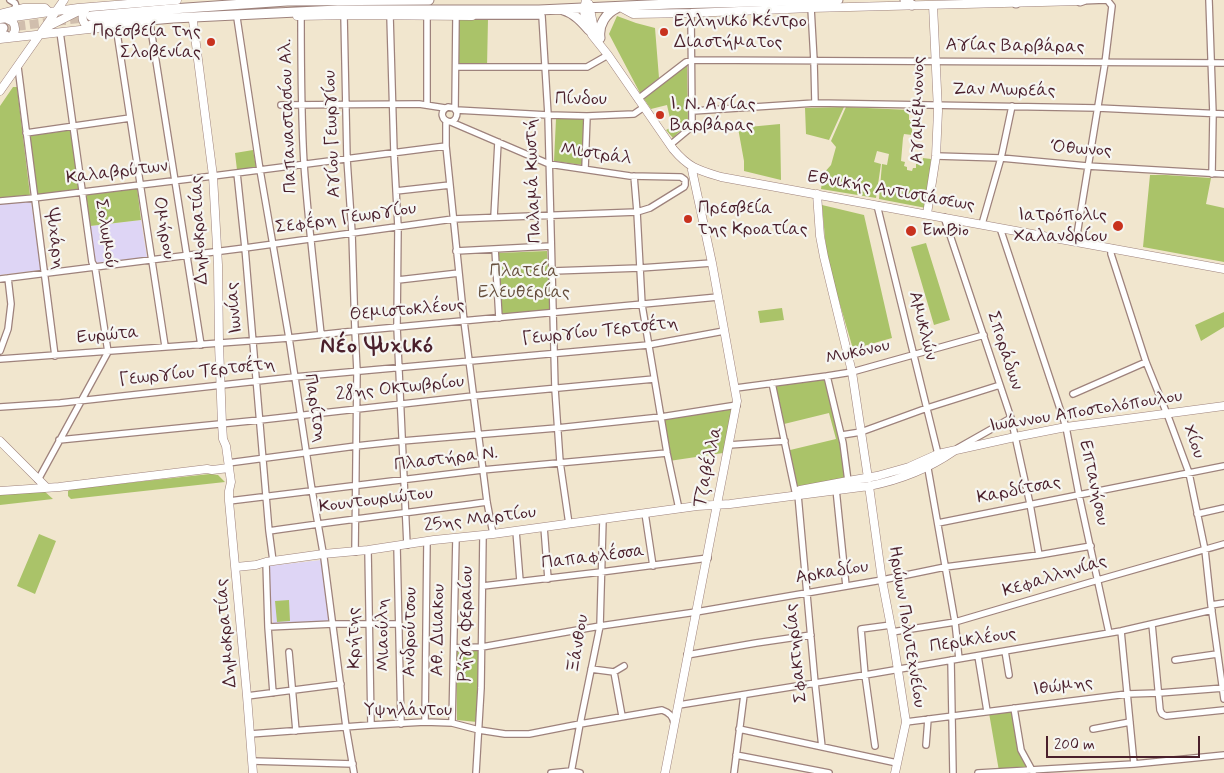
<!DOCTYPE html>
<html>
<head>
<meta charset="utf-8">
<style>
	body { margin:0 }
	#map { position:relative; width:1224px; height:773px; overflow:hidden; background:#f1e6ce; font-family:Mynerve,sans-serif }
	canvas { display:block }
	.scale { position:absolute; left:1046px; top:736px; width:154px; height:22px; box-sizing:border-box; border:2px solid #4a1f2b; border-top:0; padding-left:6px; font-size:15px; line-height:18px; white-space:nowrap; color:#4a1f2b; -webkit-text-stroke:4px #f6f6f2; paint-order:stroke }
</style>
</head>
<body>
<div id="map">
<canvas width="1224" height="773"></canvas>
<div class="scale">200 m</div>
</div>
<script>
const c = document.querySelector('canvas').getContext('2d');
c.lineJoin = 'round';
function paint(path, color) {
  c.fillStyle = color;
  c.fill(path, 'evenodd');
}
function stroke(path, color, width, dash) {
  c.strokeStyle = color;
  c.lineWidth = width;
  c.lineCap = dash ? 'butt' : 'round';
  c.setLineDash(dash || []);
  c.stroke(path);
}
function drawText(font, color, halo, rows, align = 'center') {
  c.font = font + ' Mynerve,sans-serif';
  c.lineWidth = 4.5;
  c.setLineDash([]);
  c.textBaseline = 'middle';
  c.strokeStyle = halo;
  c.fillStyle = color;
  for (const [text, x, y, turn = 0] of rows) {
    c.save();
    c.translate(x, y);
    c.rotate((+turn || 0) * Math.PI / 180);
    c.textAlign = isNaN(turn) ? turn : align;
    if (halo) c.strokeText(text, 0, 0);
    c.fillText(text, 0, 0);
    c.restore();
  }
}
paint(new Path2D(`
	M31 201 41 270 0 275V203Z
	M141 220 147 257 95 263 90 226Z
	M321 560 331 621 273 624 268 566Z`), '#ded5f5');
paint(new Path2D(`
	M456 16 488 19 487 67H456Z
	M617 16 636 23 655 28 659 78 640 93 609 34Z
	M687 65 688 123 673 138 666 130 672 127 667 105 651 109 644 99Z
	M13 87H17L30 195 0 198V106Z
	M844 107 829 140 806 134 805 108Z
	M846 107 909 110V120H912V135L904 134 903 138 901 161 905 162 904 166 907 167V170L912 171 913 168H916V164H922L923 158 931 159 926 208 879 199 882 164 887 165 889 154 877 151 874 162 881 164 876 198 821 189 823 174 831 165 836 147 831 141Z
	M556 119H584L583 165 554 161Z
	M780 124 781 180 744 171V161L738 128Z
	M71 130 79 189 37 195 29 136Z
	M253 150 256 167 237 170 235 153Z
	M1150 175H1166L1211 178 1206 204 1224 208V262L1143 247Z
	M137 187 141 220 90 226 86 193Z
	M822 205 864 215 892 338 853 349 827 260Z
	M926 243 950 320 934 325 911 247Z
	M547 251 550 311 501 315 498 253Z
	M782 308 784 320 760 323 758 311Z
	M1224 312V327L1201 341 1195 325Z
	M827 376 848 481 795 491 786 451 836 439 829 413 784 424 772 383Z
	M732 408 723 453 669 461 663 419Z
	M210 474 218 475 225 482 71 499 68 496V491L71 489Z
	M43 490 53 499 0 505V492Z
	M39 534 56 541 35 594 17 586Z
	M289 600 290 621 277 622 275 601Z
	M456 648H479L477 722 457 720Z
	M1011 711 1019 752 1028 769 999 771 989 713Z`), '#aac369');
stroke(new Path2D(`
	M3 28 91 17`), '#d0bead', 9, [9, 4.5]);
const street = new Path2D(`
	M10 0 15 3 16 6 14 10
	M1209 0 1213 114 1212 174
	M811 8 814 61 815 103
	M344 15 347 159 352 233 355 331 357 371 355 552
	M301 16C301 65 301 115 304 164 308 221 315 278 321 334
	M390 16 394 153 398 227 397 327 407 545
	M427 16V105
	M472 16H542L548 115 555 389 560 462 569 524
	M237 18 260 170 289 338 312 490 324 558 346 727 354 773
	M150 23 201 345
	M116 26 165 346
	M60 32 92 262 95 267 108 352
	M18 67 55 356
	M456 67H587L608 55
	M638 99 686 62 691 60 1224 63
	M281 105 419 104 445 108
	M455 109 456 16
	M456 110 548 115 587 116 634 114 644 107
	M693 111 815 103 1098 108 1224 114
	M446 121V146L464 321 487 502 493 534
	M26 133 130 118
	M670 145 688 130 692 124 691 13
	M936 156 1001 158 1087 166 1224 174
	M585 169 587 116
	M237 173 245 248 269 531 273 561
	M634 176 637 212 642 305 667 453 679 509
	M396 191 450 185
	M0 201 34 198 213 176 446 146
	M877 205 938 454
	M494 217 498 142
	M944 217 1011 418 1030 504 1039 555
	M982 224 1001 158 1012 106
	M1000 228 1066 427 1079 495 1109 633
	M1076 241 1105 63 1112 6 1108 1 1105 0 1080 1
	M1111 248V254L1146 362 1169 419 1189 473 1205 550 1211 605 1224 699
	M495 249 499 318
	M456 251 551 246
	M552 271 640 268 712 263
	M0 279 245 248 453 219 637 212 650 208 684 187 685 185V180L681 177 630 176 549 164 451 122C441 121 439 111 448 107L454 108 457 112C457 117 456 120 451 122
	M398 280 459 273
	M0 351 8 329 11 304 8 278
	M0 359 289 338 355 331 718 297
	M827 376 843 443 848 481
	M772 383 795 491
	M736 388 827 376 852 372 984 335
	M1073 394 1146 362
	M0 407 60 403 294 377 648 345 724 331
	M842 435 861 432 927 408 1000 385
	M59 440 260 420 473 396 654 379
	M729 445 785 441
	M958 448 1011 418
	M228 463 356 446 402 441 557 428 661 417 737 405
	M927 463 955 622 959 659
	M38 480 108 352
	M836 489 846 586
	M798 495 815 683 822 747
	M229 501 482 470 667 453
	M645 513 653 566
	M1197 514 1224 508
	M938 523 1224 466
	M544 527 548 579
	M269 531C342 520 414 512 487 502
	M516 531 520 581
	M397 546 401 724
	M368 550 371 725
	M266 562 268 627 273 693
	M483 586 601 572 708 558
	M1211 605 1224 603
	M1152 624 1160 710 1162 714 1166 716 1224 710
	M268 627 333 624H399
	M1121 631 1134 764
	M892 632 955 622 1098 580 1224 544
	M454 648 482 647 600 626 696 612 882 580 945 567 1039 555 1091 546
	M1005 651 1009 675
	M289 652 296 731
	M687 655 756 643 811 635
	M978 656 987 711
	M951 660 953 773
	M1175 660 1217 654
	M591 669 614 672 624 666
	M614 672 622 716
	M247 696 341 684
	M679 705 865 675 1121 631 1212 610
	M1014 708 1021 750 1033 772
	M425 722 427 541
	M906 722 1127 694 1159 693 1224 688
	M452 723 456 538
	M739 729 897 763
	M1093 729 1130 722
	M250 734 371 725 425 722 452 723 479 730 505 734H529L580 724 662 710C668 712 673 716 674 723
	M926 745 928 719
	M875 746 865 675 861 629 891 625
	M736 755 829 773
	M252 761 353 764
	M476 773 481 688 483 535
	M551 773 571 771 580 773
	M571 773 580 724 600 626 603 519
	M734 773 744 695
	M978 773 1134 764 1224 755`);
const secondary = new Path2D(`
	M586 0 584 9 585 20 592 35 608 55 673 149C689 168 698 170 721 177L1224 269
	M589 4 593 24 600 38
	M620 7 633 14 691 13 811 8 1080 1
	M86 9C80 17 82 25 92 28
	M0 14 23 8H45L49 12
	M297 16 352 15 472 16
	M0 19 78 8 177 0
	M7 19 13 22C17 29 15 35 8 38
	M193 21 213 176 218 265 219 344 222 424 223 439 226 446 231 482 229 491V501L247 696 253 773
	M47 27 79 11
	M0 39 98 28
	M0 91 64 0
	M817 194 820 236 824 257 852 372 868 478
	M927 214 936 156 938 111 933 5
	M0 441 46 487
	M869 486 882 580 892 632 906 722 895 773
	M800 490 848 481 877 476 909 467 938 454 1015 437 1066 427 1224 406
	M0 491 59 487 207 469 212 470 229 468
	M236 567 256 565 266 562 323 554 368 550 434 540 493 534 697 506 730 504 869 486C900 480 928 469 954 451
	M665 773 737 401 712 263 692 170 693 168`);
const primary = new Path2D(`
	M905 0 912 5
	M1080 1 1083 0
	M1016 3 1019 0
	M563 10C574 13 582 22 589 30
	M91 16 172 9 287 1 429 0
	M91 25 173 18 338 10H539L670 4 838 0
	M0 28H3
	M0 36H6
	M600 38C598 25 606 13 617 8`);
stroke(street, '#9e827c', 8);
stroke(secondary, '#9e827c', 9);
stroke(primary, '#9e827c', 11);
stroke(street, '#fff', 5.5);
stroke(secondary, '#fff', 8);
stroke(primary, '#fff', 9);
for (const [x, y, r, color] of [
	[664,32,5,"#c8321e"],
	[211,42,5,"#c8321e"],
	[660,115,5,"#c8321e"],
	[688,219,5,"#c8321e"],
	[1118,226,6,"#c8321e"],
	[911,231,6,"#c8321e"]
]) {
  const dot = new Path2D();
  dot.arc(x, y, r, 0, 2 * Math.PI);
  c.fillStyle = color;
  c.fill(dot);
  stroke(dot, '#f6f6f2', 2);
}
drawText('18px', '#4a1f2b', '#f6f6f2', [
	["Ελληνικό Κέντρο",674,22],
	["Διαστήματος",674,43],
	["Πρεσβεία της",201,32,"right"],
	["Σλοβενίας",201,53,"right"],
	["Ι. Ν. Αγίας",670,105],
	["Βαρβάρας",670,126],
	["Πρεσβεία",698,209],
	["της Κροατίας",698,230],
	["Ιατρόπολις",1107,216,"right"],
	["Χαλανδρίου",1107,237,"right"],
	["EmBio",922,231]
], 'left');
drawText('18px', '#4a1f2b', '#f6f6f2', [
	["Αγίας Βαρβάρας",1015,47,1],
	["Ζαν Μωρεάς",1004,91,1],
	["Πίνδου",581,100],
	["Αγαμέμνονος",919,110,-89],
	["Παπαναστασίου Αλ.",289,116,-92],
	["Αγίου Γεωργίου",333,134,-92],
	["Όθωνος",1081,150,4],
	["Μιστράλ",596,155,8],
	["Καλαβρύτων",117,173,-7],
	["Παλαμά Κωστή",534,181,-92],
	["Εθνικής Αντιστάσεως",891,192,10],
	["Σεφέρη Γεωργίου",346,219,-8],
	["Ομήρου",163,228,81],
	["Δημοκρατίας",200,230,-93],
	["Σολωμού",105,234,81],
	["Ψυχάρη",54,239,83],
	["Ιωνίας",235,308,-95],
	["Θεμιστοκλέους",407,311,-5],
	["Αμυκλών",922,326,76],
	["Γεωργίου Τερτσέτη",600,332,-6],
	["Ευρώτα",108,336,-5],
	["Σποράδων",1004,351,72],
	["Μυκόνου",858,353,-13],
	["Γεωργίου Τερτσέτη",197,373,-6],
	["28ης Οκτωβρίου",400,389,-6],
	["Παρίτση",314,408,81],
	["Ιωάννου Αποστολόπουλου",1086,412,-9],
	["Χίου",1193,442,70],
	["Πλαστήρα Ν.",446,460,-7],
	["Τζαβέλλα",709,467,-78],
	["Επτανήσου",1093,483,78],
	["Καρδίτσας",1019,491,-11],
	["Κουντουριώτου",376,501,-7],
	["25ης Μαρτίου",480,520,-7],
	["Παπαφλέσσα",593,558,-7],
	["Αρκαδίου",832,573,-9],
	["Κεφαλληνίας",1055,577,-17],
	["Ρήγα Φεραίου",467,624,-89],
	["Ηρώων Πολυτεχνείου",906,627,81],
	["Αθ. Διιακου",439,630,-89],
	["Ανδρούτσου",411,632,-89],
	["Δημοκρατίας",227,633,-95],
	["Μιαούλη",384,635,-91],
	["Κρήτης",355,638,-91],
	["Περικλέους",973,641,-9],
	["Ξάνθου",579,644,-81],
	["Σφακτηρίας",797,653,-96],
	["Ιθώμης",1063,687,-7],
	["Υψηλάντου",408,711]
]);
drawText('18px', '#67503e', '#f6f6f2', [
	["Πλατεία",524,272],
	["Ελευθερίας",524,293]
]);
c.letterSpacing = '1px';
drawText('bold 22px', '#4a1f2b', '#f6f6f2', [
	["Νέο Ψυχικό",377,347]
]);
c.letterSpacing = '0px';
</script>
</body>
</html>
